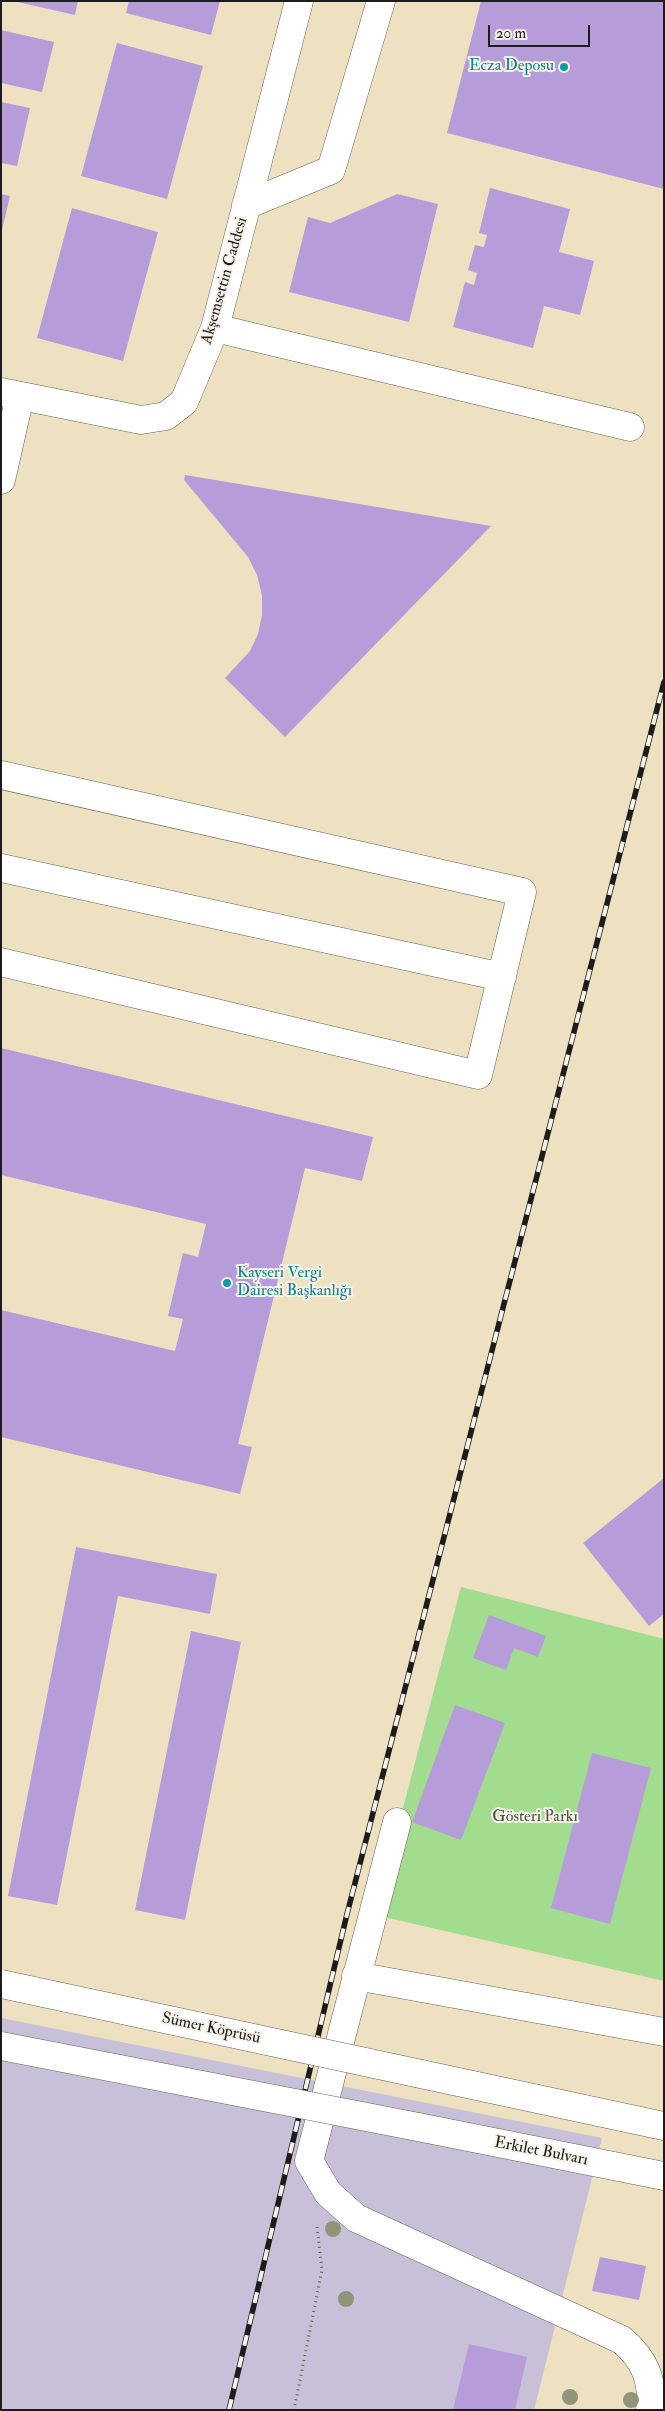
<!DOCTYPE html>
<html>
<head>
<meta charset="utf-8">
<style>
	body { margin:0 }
	#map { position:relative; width:665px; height:2411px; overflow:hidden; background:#eee1c1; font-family:"IM FELL Double Pica",serif }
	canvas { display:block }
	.frame { position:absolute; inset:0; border:2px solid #1c1c1c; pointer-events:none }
	.scale { position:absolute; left:488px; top:25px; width:102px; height:22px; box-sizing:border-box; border:2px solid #1c1c1c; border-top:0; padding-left:6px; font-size:15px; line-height:18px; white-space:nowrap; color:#1c1c1c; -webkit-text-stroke:4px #f7f3e8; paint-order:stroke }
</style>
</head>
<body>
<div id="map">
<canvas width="665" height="2411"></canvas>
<div class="frame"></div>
<div class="scale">20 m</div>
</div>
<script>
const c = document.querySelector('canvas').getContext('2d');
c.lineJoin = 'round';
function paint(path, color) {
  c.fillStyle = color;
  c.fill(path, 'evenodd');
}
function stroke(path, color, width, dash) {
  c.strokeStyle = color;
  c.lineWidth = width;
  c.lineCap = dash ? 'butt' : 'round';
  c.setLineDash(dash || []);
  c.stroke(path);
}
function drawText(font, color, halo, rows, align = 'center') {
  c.font = font + ' "IM FELL Double Pica",serif';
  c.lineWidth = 4;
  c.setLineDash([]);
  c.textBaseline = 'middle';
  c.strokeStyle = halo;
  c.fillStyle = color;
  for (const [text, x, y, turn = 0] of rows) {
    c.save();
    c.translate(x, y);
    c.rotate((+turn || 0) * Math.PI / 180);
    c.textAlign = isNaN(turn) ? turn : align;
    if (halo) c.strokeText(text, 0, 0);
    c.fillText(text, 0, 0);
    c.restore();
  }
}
paint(new Path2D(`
	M1 2018 602 2138 534 2410H1Z`), '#c8c0d8');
paint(new Path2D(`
	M461 1587 664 1639V1981L375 1915Z`), '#a2dc8e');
paint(new Path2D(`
	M13 1H78L75 15Z
	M129 1H220L211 35 126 13Z
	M481 1H664V189L447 133Z
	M1 30 54 42 42 92 1 83Z
	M117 43 203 66 167 199 81 176Z
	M1 102 30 108 17 166 1 163Z
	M490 188 570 209 559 252 594 261 580 315 544 306 533 348 453 327 465 282 474 285 477 273 468 270 475 245 484 247 487 235 479 233Z
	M1 194 10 196 2 230H1Z
	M397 194 438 204 409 322 289 292 308 217 330 223Z
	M72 208 158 232 123 361 37 338Z
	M185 475 491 526 285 737 225 678 250 651 258 634 262 615V595L257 575 248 557 184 480Z
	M1 1048 373 1137 362 1181 305 1168 238 1444 252 1447 240 1494 1 1437V1310L175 1351 183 1319 168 1316 183 1253 198 1257 206 1224 1 1175Z
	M664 1478V1614L649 1626 583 1543Z
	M76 1547 217 1574 210 1614 118 1596 57 1905 8 1896Z
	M489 1615 546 1636 538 1657 514 1648 506 1670 473 1658Z
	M191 1631 241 1642 185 1920 135 1910Z
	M455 1705 505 1723 461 1840 412 1822Z
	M592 1753 651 1768 610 1924 551 1908Z
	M600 2257 646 2266 639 2300 592 2291Z
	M469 2344 527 2357 515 2410H453Z`), '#b69dda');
const minor = new Path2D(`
	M246 205 331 170 381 1
	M215 328 630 427
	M1 392 141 420 166 416 184 402 215 328 299 1
	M1 480 20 396
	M1 775 522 892 478 1075 1 962
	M1 868 502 977
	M397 1822 309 2161 328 2193 356 2218 622 2340C644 2359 654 2380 650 2410
	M356 1976 664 2032`);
const major = new Path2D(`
	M421 2074 664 2126
	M418 2127 664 2176`);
stroke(minor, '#666156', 29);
stroke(major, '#666156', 29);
stroke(new Path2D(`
	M294 2410 322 2270 317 2226`), '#666156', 3, [1, 4]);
stroke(minor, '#fff', 28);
stroke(major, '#fff', 28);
const rail = new Path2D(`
	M229 2410 347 1914 664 682`);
stroke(rail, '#1c1c1c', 5.5);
stroke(rail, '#f7f3e8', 4, [11]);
const majorBridge = new Path2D(`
	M1 1984 421 2074
	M1 2046 418 2127`);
stroke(majorBridge, '#666156', 29, []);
stroke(majorBridge, '#fff', 28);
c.fillStyle = '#909579';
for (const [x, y] of [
	[333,2229],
	[346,2299],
	[570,2397],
	[631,2400]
]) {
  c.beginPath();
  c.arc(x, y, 8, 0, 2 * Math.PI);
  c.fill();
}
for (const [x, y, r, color] of [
	[564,67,5,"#0f9aa8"],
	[227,1283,5,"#0f9aa8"]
]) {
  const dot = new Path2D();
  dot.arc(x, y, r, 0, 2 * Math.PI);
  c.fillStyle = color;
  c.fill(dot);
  stroke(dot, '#f7f3e8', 2);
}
drawText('16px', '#0d838f', '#f7f3e8', [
	["Ecza Deposu",554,67],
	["Kayseri Vergi",237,1274,"left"],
	["Dairesi Başkanlığı",237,1292,"left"]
], 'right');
drawText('16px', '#1c1c1c', '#f7f3e8', [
	["Akşemsettin Caddesi",225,281,-74],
	["Sümer Köprüsü",211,2029,12],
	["Erkilet Bulvarı",541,2152,11]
]);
drawText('16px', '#44563e', '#f7f3e8', [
	["Gösteri Parkı",535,1818]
]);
</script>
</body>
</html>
